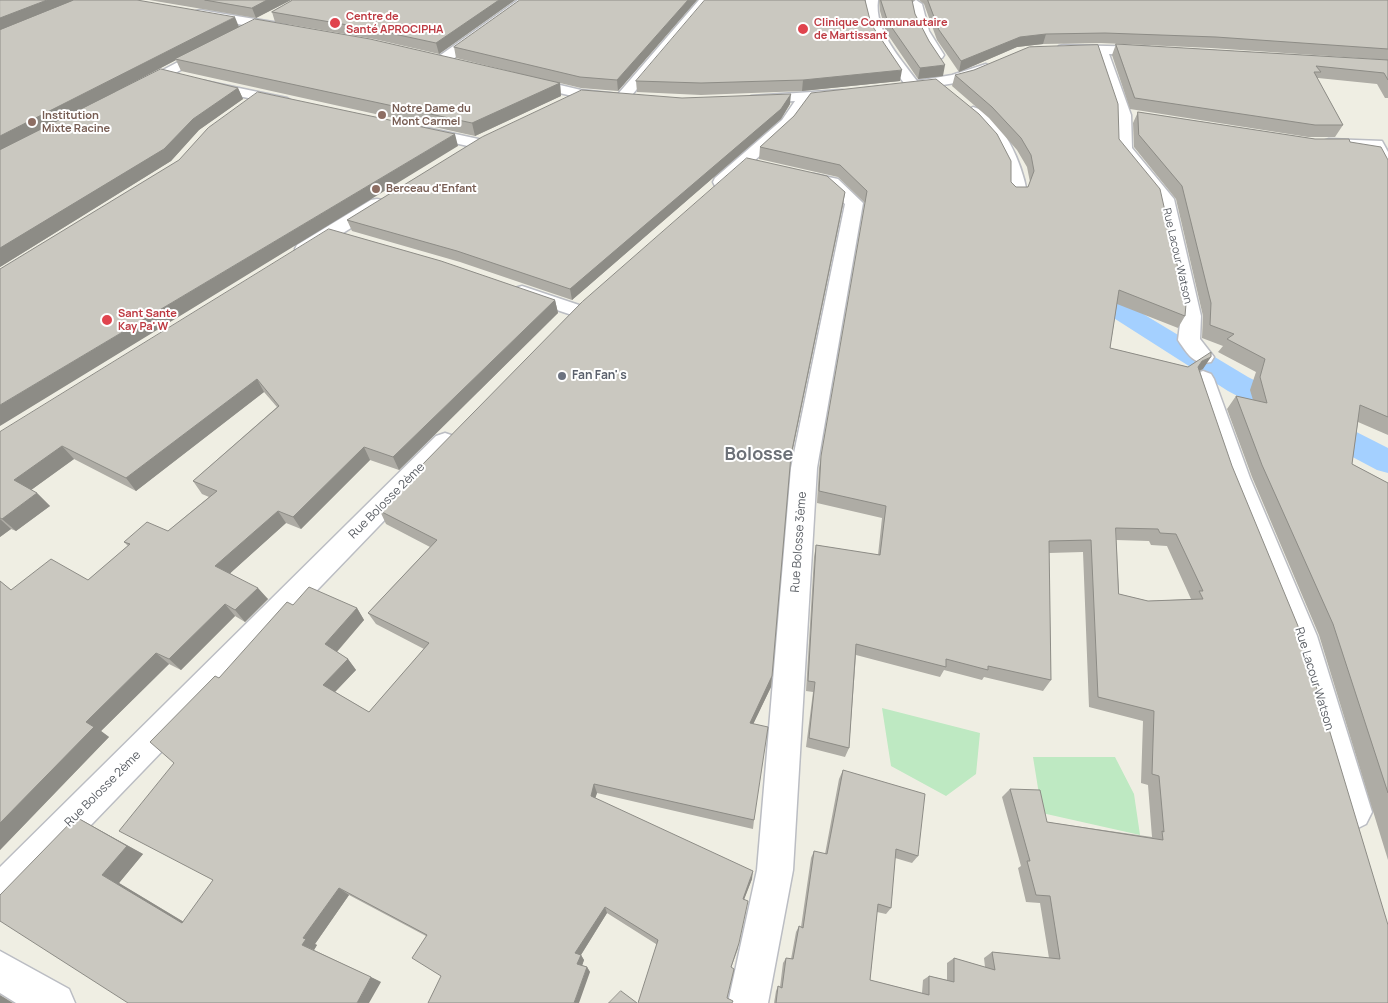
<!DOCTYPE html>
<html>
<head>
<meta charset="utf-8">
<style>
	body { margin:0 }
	canvas { display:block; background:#efeee3 }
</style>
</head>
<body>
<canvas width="1388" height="1003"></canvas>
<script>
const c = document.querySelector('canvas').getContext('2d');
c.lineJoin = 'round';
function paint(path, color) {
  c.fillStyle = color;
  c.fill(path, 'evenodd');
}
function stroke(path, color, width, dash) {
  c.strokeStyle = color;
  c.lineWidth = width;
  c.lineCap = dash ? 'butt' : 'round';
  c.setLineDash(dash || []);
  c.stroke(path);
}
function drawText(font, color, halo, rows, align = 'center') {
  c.font = font + ' Manrope,sans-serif';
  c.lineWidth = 4;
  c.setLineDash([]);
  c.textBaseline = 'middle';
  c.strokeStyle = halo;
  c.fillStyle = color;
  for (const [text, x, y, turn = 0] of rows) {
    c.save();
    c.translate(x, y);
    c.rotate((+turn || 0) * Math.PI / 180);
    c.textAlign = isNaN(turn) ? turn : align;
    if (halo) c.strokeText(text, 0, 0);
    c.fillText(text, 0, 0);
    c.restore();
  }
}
paint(new Path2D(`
	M882 708 980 733 976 774 946 796 891 766Z
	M1033 757H1115L1134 794 1140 835 1042 813Z`), '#bee9c2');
paint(new Path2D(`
	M1079 275 1088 277 1105 291 1248 377 1388 448V473L1377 470 1228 391 1087 301 1067 282 1070 277Z`), '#a4d0ff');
const street = new Path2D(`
	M518 0H532L445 65H435L433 62 435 59Z
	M699 0H711L627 101 581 98 521 84 519 81 526 77 581 90 618 94Z
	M866 0H878C874 30 900 58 917 81L952 75 986 64 993 68 991 71 955 83 906 91 901 90 899 87 904 83C887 60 861 30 866 0Z
	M916 0 922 4 929 31 944 55 942 58H932L916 31 910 4Z
	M200 10 285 24 291 28 285 32 196 17 194 14 196 11Z
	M210 45 217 49 215 52 143 90 138 91 131 87Z
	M1064 45 1150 47 1157 51 1150 55 1109 54 1131 115 1132 148 1174 199 1201 316 1200 339 1214 357 1211 362C1194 366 1187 353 1178 340L1181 316 1156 200 1116 149 1115 115 1096 54 1059 52 1057 49 1059 46Z
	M205 81 287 98 294 102 287 106 200 88 198 85 200 82Z
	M842 90 847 91 849 94 847 97 810 100 792 126 727 186H715L713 182 715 178 782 120 795 101 756 103 751 102 749 99 751 96Z
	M973 107C1002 114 1023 166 1027 193L1024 197H1012C1005 187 1006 167 1000 155 992 136 977 127 966 111Z
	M423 127 483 140 485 143 477 148 418 135 415 132Z
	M1329 139 1382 141 1388 152V174L1382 173 1370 149 1323 147 1321 144 1323 141Z
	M814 174 838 179 863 203 817 468 793 870 768 1003H728L757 870 791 468 845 204 826 187 808 183 806 179 808 175Z
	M377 199 383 200 386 204 383 208 311 253H297L295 249 297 245 371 200Z
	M522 286 582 306 585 310 582 314 575 316 515 296 512 292 515 288Z
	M1203 371 1211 374 1214 379 1250 478 1317 636 1372 812 1366 824 1354 830 1342 824 1336 812 1287 636 1224 478 1192 379 1195 374Z
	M445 433 454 436 457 442 454 448 13 906 0 912V867L436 436Z
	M0 951 69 989 75 1003H16L0 993Z`);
stroke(street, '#bbbdc3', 3);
paint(street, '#fff');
paint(new Path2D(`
	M0 0 239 27 517 73 456 58 454 47 520 0H697L618 91 581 88 560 83 561 96 475 136 181 71 176 60 115 92 238 88 243 99 199 130 171 161 0 267Z
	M149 0H291L256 18Z
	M293 0H515L439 54 374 39 275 22 272 12Z
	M879 0H915L912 2 915 14 943 76 918 79 886 32 880 11Z
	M919 0H1388V60L1211 48 1101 43 1043 44 1017 47 959 72 937 40 924 4Z
	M865 2 871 24 900 81 802 91 701 95 637 92 636 81Z
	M1116 44 1388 60V98H1385L1377 84 1318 78H1317L1343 125 1335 137H1308L1130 109 1112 55Z
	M955 75 1119 139 1185 316 1178 328 1117 304 1110 348 1188 367 1203 369 1200 371 1388 1003H774L776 991 778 986 780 987 783 963 786 958 791 959 796 932 799 926 801 927 811 858 814 851 825 854 839 779 843 770 918 856 912 863 895 858 891 908 886 914 877 912 870 980 922 993 923 980 929 976 947 980V963L954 958 985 967 984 958 992 952 1049 958 1040 903 1026 902 1018 868 1021 866 1002 797 1010 789 1047 822 1152 837 1148 785 1141 783 1143 721 1089 707 1083 552 1049 553 1051 680 1043 691 984 677 982 680 944 670 940 677 856 655 849 748 845 757 806 747 813 692 806 691 814 557 816 545 878 555 882 518 817 503 819 468 865 203 838 177 759 159 760 147 1011 182 1016 187H1028L1030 182 1027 167 1017 150 989 118 952 86ZM1116 540 1149 541 1151 545 1167 546 1191 599 1148 601 1119 594Z
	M682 98 790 104 781 119 572 300 460 262 352 231 347 220Z
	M1138 112 1315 139 1350 142 1388 160V435L1358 422 1352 464 1388 483V860L1319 635 1252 477 1227 409 1236 396 1253 400 1250 390 1256 372 1218 352 1223 346 1202 338 1203 316 1176 199 1134 147 1133 123Z
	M845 192 790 461 771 687 753 724 754 820 753 829 597 793 595 798 752 879 744 899 738 949 731 968 727 998 732 1003 656 944 607 913 581 955 584 960 582 965 587 967 590 972 441 976 426 936 349 895 315 944 317 945 314 950 381 982 0 921 76 817 143 854 119 883 184 922 213 881 174 763 219 678 293 605 357 608 364 620 337 652 348 659 356 670 335 692 369 712 424 649 376 624 368 613 430 547 386 524 380 511 422 471 420 467Z
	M555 300 558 313 399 470 370 460 301 529 286 523 230 573 268 599 245 622 235 616 181 670 169 664 101 731 109 737 0 850V581L11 590 88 580 128 546 124 542 168 531 209 497 202 494 193 481 277 407 264 392 136 491 74 459 31 490 37 493 50 506 16 531 11 529 0 537V432Z`), '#aeaca5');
paint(new Path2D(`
	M47 0H78L0 31V18Z
	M267 0H291L256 18 252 8Z
	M499 0H515L439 54 436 43Z
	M688 0H697L618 91 617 80Z
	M235 17 239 27 175 59 176 60 0 152V136Z
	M1046 34 1043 44 1017 47 959 72 961 61 1020 37Z
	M945 65 943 76 918 79 920 68Z
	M902 70 900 81 802 91 803 80Z
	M560 83 561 96 475 136 472 123Z
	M238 88 243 99 199 130 171 161 0 267V248L193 119Z
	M791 94 790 104 781 119 572 300 570 289Z
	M455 134 458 146 0 426V405Z
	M845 192 843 205 789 468 791 455Z
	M555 300 558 313 399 470 393 457Z
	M1211 357 1203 369 1193 373 1202 361Z
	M257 379 264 392 136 491 126 478Z
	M62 446 74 459 27 493 14 480Z
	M364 447 370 460 301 529 293 517Z
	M37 493 50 506 16 531 2 519Z
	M278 511 286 523 225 578 215 566Z
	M0 519 11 529 0 537Z
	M258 588 268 599 245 622 235 610Z
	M225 604 235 616 181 670 169 659Z
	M357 608 364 620 333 656 325 644Z
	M156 653 169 664 101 731 109 737 0 850V823L86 722Z
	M348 659 356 670 332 695 323 685Z
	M772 676 771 687 749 733 750 723Z
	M594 784 597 793 593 805 591 796Z
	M76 817 143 854 119 883 197 930 182 923 102 875Z
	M753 871 752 879 742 905 743 899Z
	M339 888 349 895 315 944 317 945 314 950 302 945 303 938Z
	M605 907 607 913 579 958 575 953Z
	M581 955 584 960 581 969 577 964Z
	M587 967 590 972 579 1003H574Z
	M371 977 381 982 369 1003H357Z
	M0 995 13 1003H0Z`), '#8d8c86');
const building = new Path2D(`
	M0 0H47L0 18Z
	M74 0H137L235 17 0 136V30Z
	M205 0H267L252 8Z
	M293 0H499L436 43 371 29 272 12Z
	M520 0H688L617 80 580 77 454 47Z
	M705 0H865L871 24 902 70 803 80 701 83 636 81Z
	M881 0H912L915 14 929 41 945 65 920 68 888 22Z
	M928 0H1388V49L1216 37 1105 33 1046 34 1020 37 961 61 939 30Z
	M255 19 370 39 560 83 472 123 175 59Z
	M1116 44 1388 60V80L1384 73 1316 66 1321 72H1314L1343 125H1315L1135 98Z
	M1098 45 1118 104 1119 139 1160 189 1186 304 1185 316 1119 290 1110 348 1188 367 1211 352V357L1202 361 1198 367 1232 466 1298 626 1388 925V1003H776L778 986 782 988 786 958 793 959 799 926 803 928 814 851 827 854 843 770 925 794 918 856 896 849 891 908 878 904 870 980 929 995V976L954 982V958L995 970 992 952 1060 959 1050 896 1036 895 1027 861H1030L1010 789 1040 790 1047 822 1163 840 1162 831 1164 832 1159 776 1152 774 1154 711 1098 697 1091 540 1049 541 1051 680 988 666V670L946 659V667L856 644 849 748 809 738 815 682 808 681 816 545 880 555 886 506 819 491 821 456 867 191 840 165 760 147 794 116 811 93 936 79 979 114 997 134 1011 161V182L1016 187H1028L1034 171 1031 155 1021 138 992 107 955 75 974 70 1029 47ZM1116 528 1158 529 1160 533 1176 534 1203 591H1199L1203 599 1148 601 1119 594Z
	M161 69 238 88 193 119 164 149 0 248V150Z
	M582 90 682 98 791 94 781 109 570 289 457 251 347 220 482 137Z
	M258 92 455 134 0 405V269L179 160 208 128Z
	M1138 112 1315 139H1349L1350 142 1381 147 1388 160V417L1360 405 1352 464 1388 483V793L1333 624 1262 465 1236 396 1267 403 1260 377 1265 359 1227 339 1234 334 1210 325 1211 303 1182 186 1139 135Z
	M747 158 827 176 845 192 791 455 772 676 750 723 768 727 754 820 594 784 591 796 753 871 743 899 748 901 739 943 731 967 734 969 727 998 733 1001 732 1003H638L658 940 605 907 575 953 581 955 577 964 587 967 574 1003H428L441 976 412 958 427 935 339 888 303 938 306 939 302 945 371 977 357 1003H128L0 921V895L76 817 127 846 102 875 182 923 213 880 119 831 174 763 150 742 215 676 219 678 287 602 293 605 309 587 357 608 325 644 348 659 323 685 369 712 429 643 368 613 437 540 380 511 425 468 420 467 582 302Z
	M329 229 441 261 555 300 393 457 364 447 293 517 278 511 215 566 258 588 235 610 225 604 169 659 156 653 86 722 94 727 0 823V581L11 590 51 559 88 580 130 544 124 542 147 522 168 531 217 491 193 481 279 406 257 379 126 478 62 446 14 480 37 493 2 519 0 518V432Z
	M621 991 637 1003H609Z`);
paint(building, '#cac8c0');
stroke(building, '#8d8c86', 1);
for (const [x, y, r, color] of [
	[335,23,6,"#e0444e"],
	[803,29,6,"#e0444e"],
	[382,115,5,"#8d6e63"],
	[32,122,5,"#8d6e63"],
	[376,189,5,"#8d6e63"],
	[107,320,6,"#e0444e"],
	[562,376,5,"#6b7280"]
]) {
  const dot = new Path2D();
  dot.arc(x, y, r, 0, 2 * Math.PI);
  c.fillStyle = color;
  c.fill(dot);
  stroke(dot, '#fff', 2);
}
drawText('bold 11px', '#be3a42', '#fff', [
	["Centre de",346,17],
	["Santé APROCIPHA",346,30],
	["Clinique Communautaire",814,23],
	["de Martissant",814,36],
	["Sant Sante",118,314],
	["Kay Pa' W",118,327]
], 'left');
drawText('bold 11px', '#785e54', '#fff', [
	["Notre Dame du",392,109],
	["Mont Carmel",392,122],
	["Institution",42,116],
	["Mixte Racine",42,129],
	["Berceau d'Enfant",386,189]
], 'left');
drawText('11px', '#5b5f65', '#fff', [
	["Rue Lacour Watson",1177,256,77]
]);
drawText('bold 12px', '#5b616d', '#fff', [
	["Fan Fan' s",572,376]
], 'left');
drawText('12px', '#5b5f65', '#fff', [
	["Rue Bolosse 2ème",387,501,-45],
	["Rue Bolosse 3ème",799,542,-86],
	["Rue Lacour Watson",1314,679,73],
	["Rue Bolosse 2ème",103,789,-45]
]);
drawText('bold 18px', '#6c7178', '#fff', [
	["Bolosse",759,455]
]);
</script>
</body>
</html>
